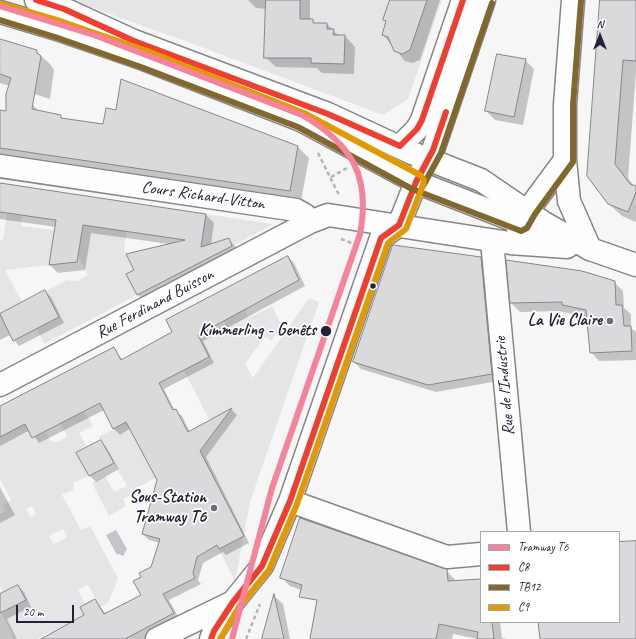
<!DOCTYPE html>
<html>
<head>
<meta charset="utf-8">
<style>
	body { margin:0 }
	#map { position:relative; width:636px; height:639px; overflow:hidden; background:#f6f6f7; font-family:Caveat,sans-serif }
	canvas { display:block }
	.legend { position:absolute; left:480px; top:531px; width:140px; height:92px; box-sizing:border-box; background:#fff; border:1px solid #a7a7b1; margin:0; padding:5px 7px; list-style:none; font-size:12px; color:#22223b }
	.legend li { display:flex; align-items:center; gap:8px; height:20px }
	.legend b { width:20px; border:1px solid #a7a7b1 }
	.north { position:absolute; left:580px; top:16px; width:40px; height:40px; -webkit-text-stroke:3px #fff; paint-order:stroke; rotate:0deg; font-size:11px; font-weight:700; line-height:16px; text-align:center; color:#22223b }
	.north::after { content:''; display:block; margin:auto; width:14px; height:18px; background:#22223b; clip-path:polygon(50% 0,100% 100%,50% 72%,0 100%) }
	.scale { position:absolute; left:16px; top:605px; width:58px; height:18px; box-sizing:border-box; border:2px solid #22223b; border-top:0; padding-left:5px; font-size:12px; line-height:14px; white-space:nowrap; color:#22223b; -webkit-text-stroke:3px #fff; paint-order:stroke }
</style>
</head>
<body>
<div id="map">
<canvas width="636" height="639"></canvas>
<ul class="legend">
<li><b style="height:5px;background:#f4839b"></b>Tramway T6</li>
<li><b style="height:5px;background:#ef3f30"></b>C8</li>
<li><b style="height:5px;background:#80682e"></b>TB12</li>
<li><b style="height:5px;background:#e29906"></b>C9</li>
</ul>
<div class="north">N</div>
<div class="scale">20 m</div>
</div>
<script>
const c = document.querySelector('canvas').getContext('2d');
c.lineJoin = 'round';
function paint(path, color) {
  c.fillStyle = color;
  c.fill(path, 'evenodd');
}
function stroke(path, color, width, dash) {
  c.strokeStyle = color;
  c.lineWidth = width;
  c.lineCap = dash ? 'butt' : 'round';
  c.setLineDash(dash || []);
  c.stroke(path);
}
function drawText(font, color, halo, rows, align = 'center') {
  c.font = font + ' Caveat,sans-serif';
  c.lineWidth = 3.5;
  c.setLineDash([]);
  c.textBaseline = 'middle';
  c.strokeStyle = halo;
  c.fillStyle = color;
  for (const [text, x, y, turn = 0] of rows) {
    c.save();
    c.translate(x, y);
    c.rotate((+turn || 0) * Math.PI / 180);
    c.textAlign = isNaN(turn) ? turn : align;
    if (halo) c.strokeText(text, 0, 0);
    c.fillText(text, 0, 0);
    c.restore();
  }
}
paint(new Path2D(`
	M71 0H442L408 99 383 115 196 45Z
	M109 199 131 203 124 250 134 270 126 274 137 295 44 344 36 328 59 317 46 291 67 280 77 281 88 275 78 256 83 225 104 228Z
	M7 214 22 216 21 226 54 230 49 265 5 270 22 302 0 314V240H3Z
	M206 214 272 224V225L225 250 220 241 201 247Z
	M309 298 319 302 250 502 235 581 183 480 189 467 215 431 179 361 197 352 203 362 209 359 200 340 226 327 223 320 244 308 249 318 272 306 282 326 271 341 266 337 261 342 245 364 253 378Z
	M84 411 93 426 79 433 87 447 77 453 89 476 74 483 73 490 62 495 81 530 90 526 118 578 108 603 100 607 88 585 78 590 85 604 80 607 84 615 37 639H13L14 638 1 613 26 600 18 585 3 593 0 587V514L5 511 2 506 11 500 0 478V437L25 424 32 438 46 432 50 441 58 442 67 436 58 419 70 418ZM32 506 36 514 31 517 26 509ZM63 529 67 537 54 544 49 536Z
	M126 422 156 478 130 491 131 495 123 499 126 506 109 516 92 483 105 476 114 492 127 486 99 437Z`), '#e5e5e8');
paint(new Path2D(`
	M116 530 127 549 123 556 119 554 117 555 106 535Z`), '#c4c4ca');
paint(new Path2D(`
	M248 0H310V20L316 24H327L339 36H345L355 47 354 74 322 73 317 68 276 67 265 57 267 9 256 8Z
	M391 0H440L420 60 412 63 405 61 383 35 387 22 384 20Z
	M601 0H636V72L628 178 636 188V222L622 216 608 203Z
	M0 40 36 51 50 64 54 70 50 99 0 83Z
	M525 60 534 69 523 125 495 120 486 111Z
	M33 105 39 111 60 116 63 119 298 147 309 158 301 201 0 155V111L7 112Z
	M0 184 206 215 214 223 211 245 229 240 237 248 147 303 138 295 127 274 169 244 91 233 85 270 58 273 50 265 56 227 0 219Z
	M288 257 294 263 305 286 203 341 214 363 164 389 175 411 182 416 190 432 231 409 237 415 206 457 249 543 226 555 223 552 203 563 198 580 201 584 169 600 181 622 152 639H40L85 615 95 600 106 614 143 596 142 577 152 568 160 543 149 540 143 534 158 480 131 428 120 435 114 429 104 410 39 443 30 430 0 446V407L113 348 123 360 174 333Z
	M480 258 488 265 498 381 436 392 361 369 354 362Z
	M614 282 623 291 624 308 631 314V328L636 332V360L599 361 591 352 587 317 558 311 520 312 511 303Z
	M45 291 51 297 64 323 19 346 10 335 0 340V315Z
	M101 441 106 447 119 469 96 482 90 476 78 454Z
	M0 487 15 515 0 523Z
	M301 520 446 570 456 581 481 580V622H500L502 638 508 639H478L453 634 452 639H311L323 574 310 571 304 591 290 586 281 577Z
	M18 586 24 592 31 607 7 619 17 639H0V596Z
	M274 596 283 604 290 639H263Z`), '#0003');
const building = new Path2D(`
	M266 0H300V19H313V23H327V29H334L333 35H345L344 64 311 63V58H264Z
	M390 0H427L410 50 402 54 394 51 388 37 382 35 386 21 383 20Z
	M600 0H636V61L623 60 615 164 630 184 636 186V192L628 212 608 204 587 176Z
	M0 39 37 50V53L41 56 32 109 61 115V118L103 124 106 108 116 110 121 79 298 146 290 191 0 148V110L6 111V94L11 78 0 74Z
	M497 54 526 59 514 117 485 111Z
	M0 183 206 214 201 247 229 238 232 246 137 295 126 274 134 270 126 254 185 240 83 225 77 262 49 265 56 220 0 212Z
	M393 245 481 257 492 374 428 385 353 362Z
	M288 256 299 280 198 335 209 357 159 383 173 410 176 409 188 432 232 408 200 451 244 536 219 549 217 545 197 557 193 573 195 578 163 594 174 613 125 639H41L84 615 80 607 95 599 104 614 141 595 133 581 141 577 139 573 151 567 160 539 142 534 157 480 126 422 113 429 100 403 32 438 25 424 0 437V406L114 347 121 360 172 332 166 320Z
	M506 260 582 271 615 281 616 305H622L624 326H631L632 351 590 353 586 310 562 305V302L510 303Z
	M45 290 59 317 13 341 0 314Z
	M101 440 114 463 89 476 76 453Z
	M300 518 447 569 448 581 481 579V622H492L494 639H477L478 632 439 624 436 639H310L317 600 299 597 302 585 280 578Z
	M636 541V639H540L538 622H619V542Z
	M18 585 26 600 0 613V594Z
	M274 594 284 639H262Z`);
paint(building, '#dadadd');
stroke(building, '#86868b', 1);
const minor = new Path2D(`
	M573 0 565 105V160L569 201 590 249
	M0 12 57 29 144 59 301 120 416 182 557 237
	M400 146 417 129 422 120 463 0
	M0 166 296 210 305 215 310 222
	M399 225 416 182 433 150 484 0
	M518 228 528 210 565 160
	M492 241 519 532
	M0 385 310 222 328 215 510 243 567 247
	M290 501 447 557 481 554
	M157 639 233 602
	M211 639 214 631 233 602 262 566 290 501 381 238 399 225`);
const major = new Path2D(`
	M36 0 64 9 134 41 328 114 412 153 481 180 544 223 590 249 636 265`);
stroke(minor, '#86868b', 25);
stroke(major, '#86868b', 25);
stroke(new Path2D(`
	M318 153 340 197
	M331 177 347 168
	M341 239 357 245
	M246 639 260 604`), '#b5b5b9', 2.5, [4, 3]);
stroke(minor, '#fefefe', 22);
stroke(major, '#fefefe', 22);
stroke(new Path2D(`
	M36 0 64 9 134 41 328 114 400 146 417 129 422 120 463 0
	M399 225 416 182 433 150 446 112
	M211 639 214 631 233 602 262 566 290 501 381 238 399 225`), '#ef3f30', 6);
stroke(new Path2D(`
	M0 20 55 37 141 67 298 127 412 189 521 231 527 228 535 214 573 162V105L581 1
	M423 186 441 153 492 3`), '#80682e', 6);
stroke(new Path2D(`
	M2 4 60 21 147 51 304 113 420 175 424 180 423 185 406 229 388 243 297 504 269 570 239 607 220 639`), '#e29906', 6);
stroke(new Path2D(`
	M0 6 94 35 302 115C352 144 371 176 360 234L272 488 232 639`), '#f4839b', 6);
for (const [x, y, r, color] of [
	[373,286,3.5,"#22223b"],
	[610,321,4,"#6c6c7d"],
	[326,331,6,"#22223b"],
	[214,508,4,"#6c6c7d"]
]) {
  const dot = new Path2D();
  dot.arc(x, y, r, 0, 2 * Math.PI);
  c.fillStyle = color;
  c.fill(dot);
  stroke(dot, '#fff', 1.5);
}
drawText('17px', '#22223b', '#fff', [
	["Cours Richard-Vitton",203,196,8],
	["Rue Ferdinand Buisson",155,304,-28],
	["Rue de l'Industrie",505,386,-95]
]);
drawText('bold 17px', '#22223b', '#fff', [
	["La Vie Claire",602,321],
	["Sous-Station",206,498],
	["Tramway T6",206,518]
], 'right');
drawText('bold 17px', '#22223b', '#fff', [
	["Kimmerling - Genêts",316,331]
], 'right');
</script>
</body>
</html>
